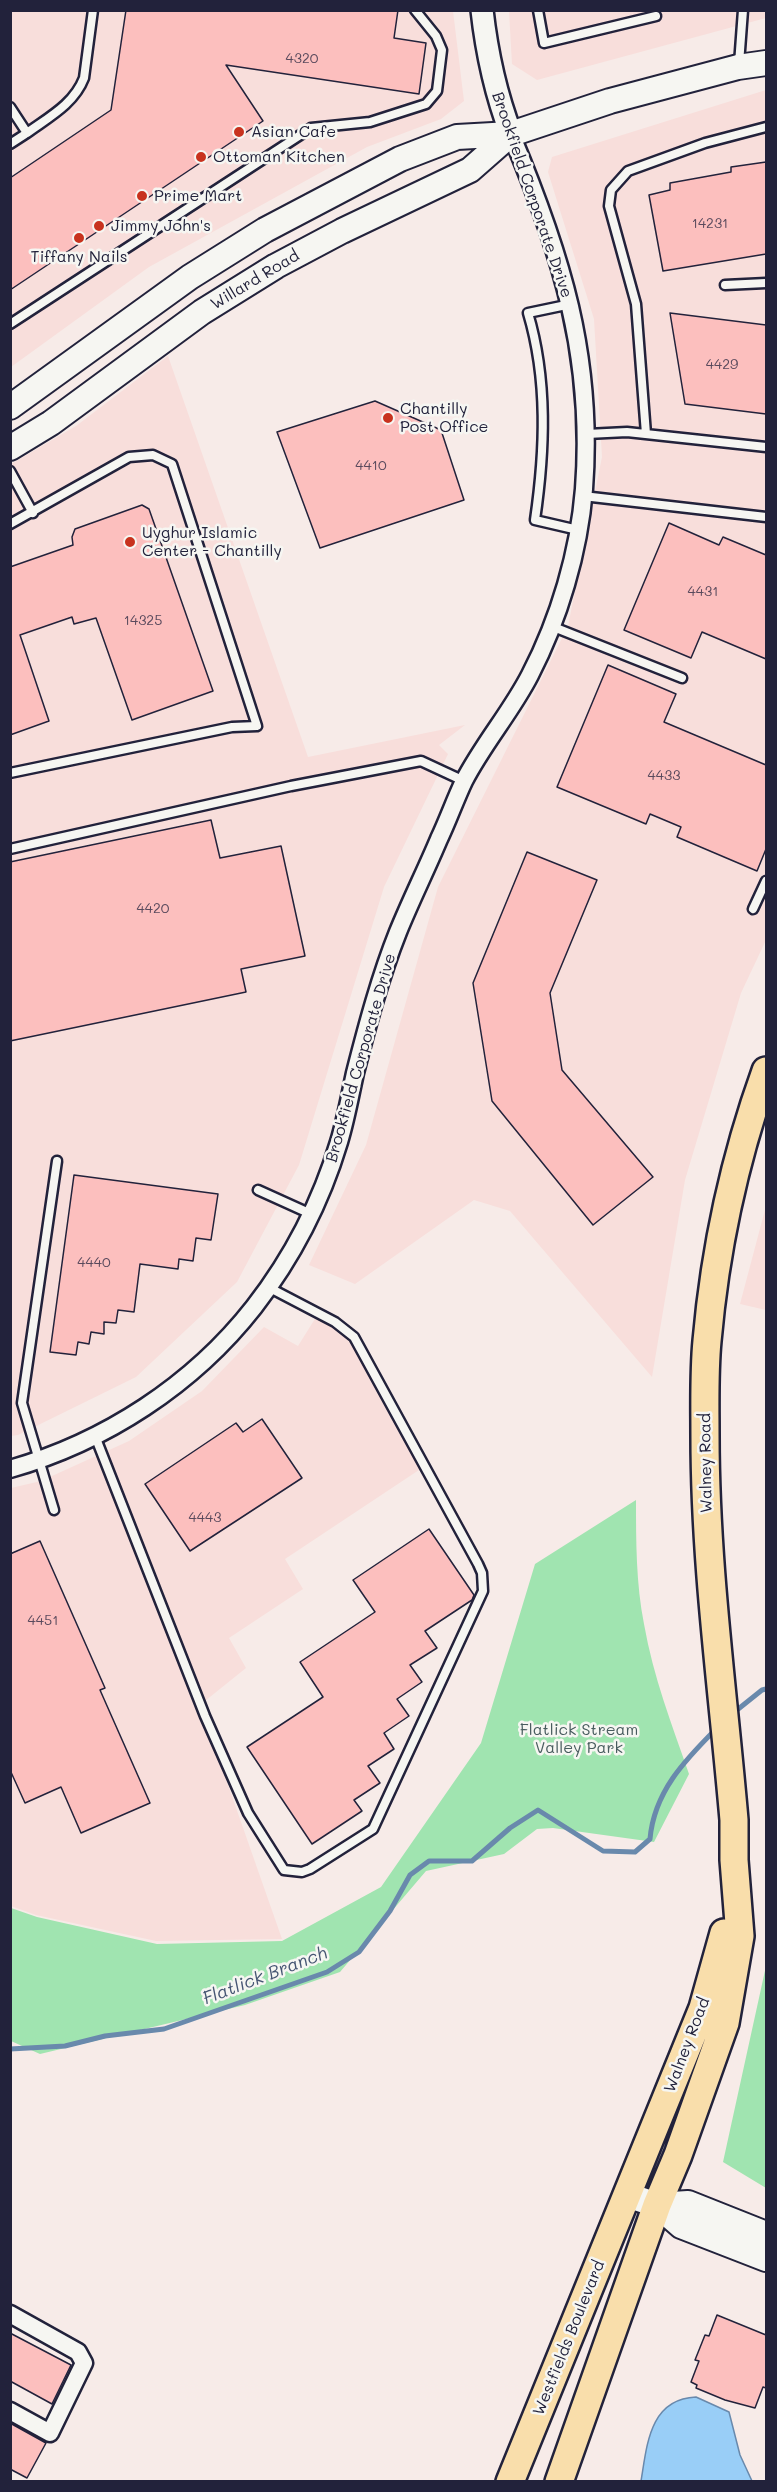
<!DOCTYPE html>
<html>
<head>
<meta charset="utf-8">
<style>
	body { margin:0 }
	#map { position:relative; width:777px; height:2492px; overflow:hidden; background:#f7ebe8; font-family:Mali,sans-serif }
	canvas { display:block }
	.frame { position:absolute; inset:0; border:12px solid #22223b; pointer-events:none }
</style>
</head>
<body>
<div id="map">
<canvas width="777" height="2492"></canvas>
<div class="frame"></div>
</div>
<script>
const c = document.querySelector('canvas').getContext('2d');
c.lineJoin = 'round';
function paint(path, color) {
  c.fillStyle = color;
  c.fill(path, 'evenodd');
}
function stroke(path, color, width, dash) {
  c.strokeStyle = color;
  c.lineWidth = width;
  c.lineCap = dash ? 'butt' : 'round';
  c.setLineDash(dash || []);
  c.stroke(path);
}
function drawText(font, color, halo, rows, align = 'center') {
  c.font = font + ' Mali,sans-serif';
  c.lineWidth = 5;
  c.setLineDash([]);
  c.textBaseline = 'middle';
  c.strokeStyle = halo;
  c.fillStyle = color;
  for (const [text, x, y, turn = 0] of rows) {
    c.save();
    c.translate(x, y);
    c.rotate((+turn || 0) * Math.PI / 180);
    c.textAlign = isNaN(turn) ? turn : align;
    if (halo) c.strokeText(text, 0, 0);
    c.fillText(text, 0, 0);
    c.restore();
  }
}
paint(new Path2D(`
	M766 10V18L537 80 512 64 509 11Z
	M11 11H453L464 101 441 119 367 147 149 267 11 367Z
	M766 90V940L741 993 685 1180 652 1377 510 1211 474 1200 355 1284 309 1265 366 1145 438 887 568 626 602 457 594 319 548 172 552 157Z
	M168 356 308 757 465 725 439 745 448 754 384 887 299 1165 237 1282 136 1377 18 1435 11 1436V464L76 426Z
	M766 1206V1310L740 1304Z
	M318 1314 354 1342 422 1468 285 1559 303 1589 229 1638 246 1668 200 1705 282 1939 156 1941 36 1915 11 1906V1488L41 1481 129 1441 202 1391 264 1327 298 1346Z`), '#f8dedb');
paint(new Path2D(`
	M636 1500C636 1542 636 1584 644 1624 653 1676 672 1725 689 1774L654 1842 553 1828 537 1829 504 1854 426 1871 340 1972 245 2005 40 2054 11 2041V1908L37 1917 157 1944 282 1941 381 1887 481 1743 535 1564Z
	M766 1966V2188L723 2162Z`), '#a0e4b0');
const water = new Path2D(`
	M696 2397 729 2412 740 2455 752 2481H641C647 2446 649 2399 696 2397Z`);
paint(water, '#99cef7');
stroke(water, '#6989ac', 1.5);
stroke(new Path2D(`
	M732 1714 762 1690 766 1689
	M10 2049 65 2046 105 2036 164 2029 327 1972 359 1952 390 1911 410 1875 429 1861H472L510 1828 538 1810 603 1851 635 1852 650 1839C654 1792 685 1760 716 1729`), '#6989ac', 5);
const building = new Path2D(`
	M126 10H398L394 38 426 43 419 94 226 65 263 121 10 290V178L111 110Z
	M766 162V254L663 271 649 195 670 190V183L731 172V167Z
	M670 313 766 325V414L685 404Z
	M375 401 441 430 464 500 320 548 277 432Z
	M142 505 149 509 213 691 132 720 96 618 74 624 72 617 20 635 49 721 10 735V567L73 545 72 537 75 529Z
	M669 523 719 545 723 537 766 555V659L702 632 691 658 624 630Z
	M608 665 676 694 664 722 766 765V849L757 871 677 837 681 827 650 814 646 824 557 787Z
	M211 820 220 858 281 846 305 956 241 969 246 992 10 1041V862Z
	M527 852 597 880 550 993 562 1070 653 1177 593 1225 492 1101 473 983Z
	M74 1175 218 1194 211 1240 196 1238 193 1261 179 1259 178 1269 140 1264 134 1312 118 1310 116 1323 104 1322V1334L91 1332 89 1344 78 1342 76 1355 50 1352Z
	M262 1419 302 1478 190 1551 145 1484 236 1423 243 1432Z
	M429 1529 474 1595 472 1600 425 1631 437 1648 410 1665 422 1682 397 1699 409 1716 384 1733 394 1749 368 1766 380 1783 354 1800 362 1811 312 1844 247 1747 323 1697 300 1662 375 1612 353 1580Z
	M40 1541 105 1688 100 1690 150 1803 81 1833 61 1787 25 1803 10 1770V1554Z
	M717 2315 766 2335V2388L763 2387 755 2408 725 2400 696 2388 697 2385 691 2382 699 2361 695 2360 705 2335 709 2336Z
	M10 2333 71 2365 52 2404 10 2381Z
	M10 2423 46 2443 27 2478 10 2469Z`);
paint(building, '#fcbfbe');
stroke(building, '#22223b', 1.5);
const service = new Path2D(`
	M538 10 544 43 656 16
	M739 64 743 10
	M10 107 27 133 10 144
	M27 133C49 117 74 104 84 78L93 10
	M725 285 766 283
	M571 304 528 313C548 380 545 451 535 520L578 530
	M10 324 311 128 370 122 426 104 437 91 442 50 436 36 415 10
	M587 434 627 432 766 447
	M646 434 636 304 609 206 611 190 628 171 705 143 766 127
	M10 471 33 513
	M583 496 766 517
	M10 524 129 457 153 455 172 464 257 726 232 727 10 773
	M551 626 682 678
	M10 849 291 786 421 761 464 781
	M753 909 766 881
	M258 1190 311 1214
	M95 1436 205 1716 248 1813 284 1870 302 1872 310 1869 373 1829 483 1591 482 1573 478 1564 354 1337 335 1322 268 1287
	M54 1510 22 1403 57 1161`);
const minor = new Path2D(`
	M10 1469C105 1442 193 1385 254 1307 292 1258 321 1202 339 1142 346 1119 350 1096 355 1073 367 1026 380 977 398 932 411 900 426 870 439 839 448 820 455 800 464 781 483 744 511 712 530 675 559 619 579 552 584 489 594 357 561 253 511 134
	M10 2314 78 2352 84 2363 50 2433 10 2411`);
const tertiary = new Path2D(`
	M482 10C487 55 495 92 511 134`);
const secondary = new Path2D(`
	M10 407 190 277 265 230 400 159 457 137 511 134 610 101 738 67 766 63
	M10 448 51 423 202 312 276 266 342 231 470 170 511 134
	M627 2195 657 2205 688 2203 766 2234
	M657 2205 681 2226 766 2259`);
const primary = new Path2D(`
	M510 2482 703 2008 724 1933
	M559 2482 657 2205 678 2155 725 2023 740 1936 734 1860V1820C723 1692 705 1565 705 1436 705 1404 704 1372 707 1341 715 1250 735 1157 766 1071`);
stroke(service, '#22223b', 13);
stroke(minor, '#22223b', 21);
stroke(tertiary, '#22223b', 26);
stroke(secondary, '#22223b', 28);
stroke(primary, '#22223b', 32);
stroke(service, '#f6f6f2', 8);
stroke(minor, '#f6f6f2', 16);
stroke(tertiary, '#f6f6f2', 21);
stroke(secondary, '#f6f6f2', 24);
stroke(primary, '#f9deab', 27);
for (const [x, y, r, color] of [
	[239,132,6,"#c8321e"],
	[201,157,6,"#c8321e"],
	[142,196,6,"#c8321e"],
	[99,226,6,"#c8321e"],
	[79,238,6,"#c8321e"],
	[388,418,6,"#c8321e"],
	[130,542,6,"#c8321e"]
]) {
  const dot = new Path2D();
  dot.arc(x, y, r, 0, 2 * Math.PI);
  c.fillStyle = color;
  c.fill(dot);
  stroke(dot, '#f6f6f2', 2);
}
drawText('14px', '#58495c', null, [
	["4320",302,59],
	["14231",710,224],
	["4429",722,365],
	["4410",371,466],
	["4431",703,592],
	["14325",143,621],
	["4433",664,776],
	["4420",153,909],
	["4440",94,1263],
	["4443",205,1518],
	["4451",43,1621]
]);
drawText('16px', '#22223b', '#f6f6f2', [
	["Asian Cafe",251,132],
	["Ottoman Kitchen",213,157],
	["Prime Mart",154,196],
	["Jimmy John's",111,226],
	["Tiffany Nails",79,257,"center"],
	["Chantilly",400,409],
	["Post Office",400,427],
	["Uyghur Islamic",142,533],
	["Center - Chantilly",142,551]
], 'left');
drawText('16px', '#22223b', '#f6f6f2', [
	["Brookfield Corporate Drive",532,195,71],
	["Willard Road",255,280,-31],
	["Brookfield Corporate Drive",361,1058,-74],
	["Walney Road",706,1463,-91],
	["Walney Road",687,2045,-69],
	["Westfields Boulevard",569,2338,-68]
]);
drawText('16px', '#485c5e', '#f6f6f2', [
	["Flatlick Stream",579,1730],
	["Valley Park",579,1748]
]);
drawText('italic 18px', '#465673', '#f6f6f2', [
	["Flatlick Branch",265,1976,-21]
]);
</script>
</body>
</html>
